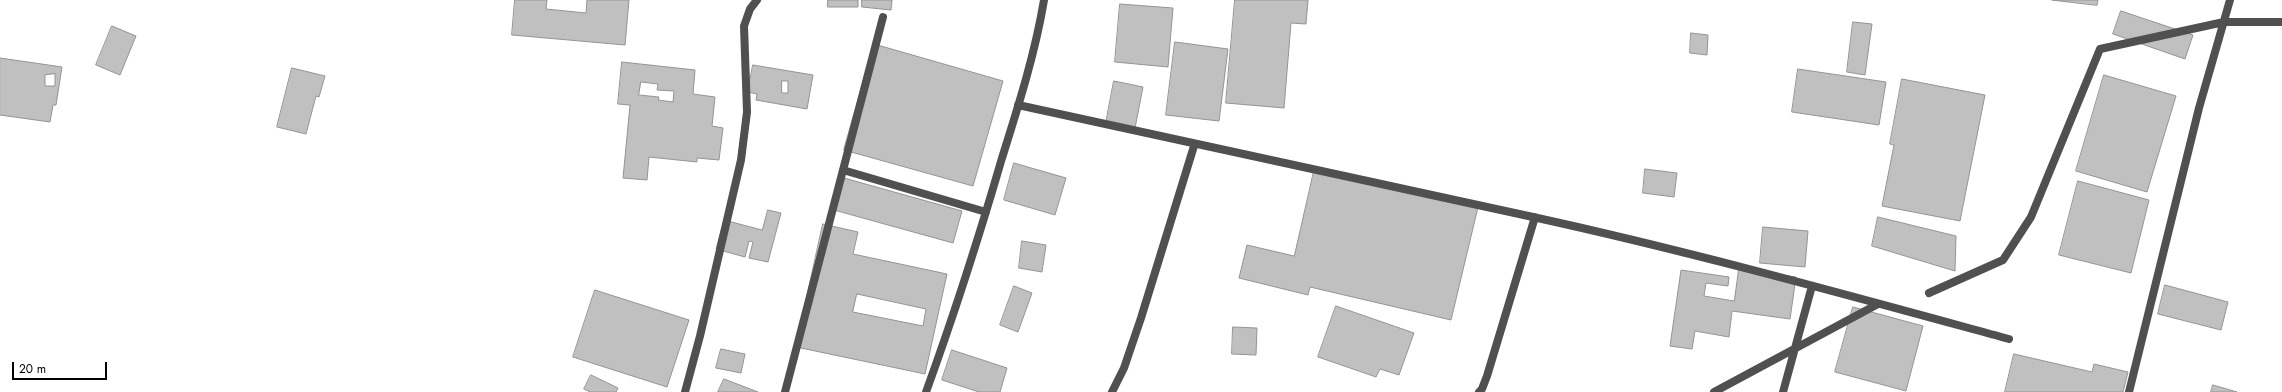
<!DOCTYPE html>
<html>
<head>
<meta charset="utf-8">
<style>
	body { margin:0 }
	#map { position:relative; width:2282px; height:392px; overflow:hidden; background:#fff; font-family:Jost,sans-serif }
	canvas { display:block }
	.scale { position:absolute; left:12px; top:362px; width:95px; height:18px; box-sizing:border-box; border:2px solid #000; border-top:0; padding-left:5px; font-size:12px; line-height:14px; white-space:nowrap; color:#000; -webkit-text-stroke:3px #fff; paint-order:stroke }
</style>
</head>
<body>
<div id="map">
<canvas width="2282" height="392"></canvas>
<div class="scale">20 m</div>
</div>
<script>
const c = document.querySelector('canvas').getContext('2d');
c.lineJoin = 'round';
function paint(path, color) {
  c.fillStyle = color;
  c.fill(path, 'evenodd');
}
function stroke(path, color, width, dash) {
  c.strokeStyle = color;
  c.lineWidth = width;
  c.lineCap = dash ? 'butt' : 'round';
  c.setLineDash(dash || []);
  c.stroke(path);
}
const building = new Path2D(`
	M515 0H547L546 9 586 13 587 0H629L625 45 512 35Z
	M828 0H858V7H828Z
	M862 0H892L891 10 862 7Z
	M1235 0H1308L1306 24 1291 23 1284 108 1226 103Z
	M2052 0H2098L2097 5Z
	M1120 4 1173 8 1168 67 1115 62Z
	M2121 11 2193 35 2185 59 2113 34Z
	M1853 22 1872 24 1865 75 1847 72Z
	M112 26 136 36 120 75 96 65Z
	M1691 33 1708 35 1707 55 1690 53Z
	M1175 42 1228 49 1219 121 1166 115Z
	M874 44 1003 81 973 186 844 150Z
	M0 58 62 67 56 105H53L50 122 0 115ZM55 74V86H45V75Z
	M622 62 695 70 693 94 715 97 712 126 723 128 719 160 697 158V162L649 157 647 180 623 178 630 105 618 104ZM641 82 658 84 657 90 674 91 673 102 658 100 659 97 639 95Z
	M753 65 813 75 807 109 756 100 757 94 748 92ZM782 81H788V93H782Z
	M292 68 325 76 319 97 316 96 306 134 277 127Z
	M1798 69 1886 82 1879 125 1792 112Z
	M2104 75 2176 96 2147 192 2076 171Z
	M1902 79 1985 95 1960 221 1882 206 1894 145 1890 144Z
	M1114 81 1143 87 1135 128 1106 123Z
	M1014 163 1066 178 1055 215 1004 200Z
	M1645 169 1677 173 1674 197 1643 193Z
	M1314 171 1479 203 1451 320 1310 287 1308 295 1239 278 1247 245 1294 256Z
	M844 178 962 211 953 243 834 210Z
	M2078 181 2149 200 2131 273 2059 255Z
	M768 210 781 213 768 262 749 258 753 242 749 241 745 257 716 249 724 220 762 230Z
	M1878 217 1956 236 1955 271 1872 246Z
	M823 224 858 232 853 254 947 274 925 374 796 347ZM857 294 926 309 923 326 853 312Z
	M1763 227 1808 231 1805 267 1760 263Z
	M1022 241 1046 245 1042 272 1019 268Z
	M1739 269 1796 277 1790 319 1732 311 1729 337 1695 331 1692 349 1670 346 1681 270 1729 277 1728 286 1706 283 1704 296 1734 301Z
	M2165 285 2228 302 2221 330 2158 314Z
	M1014 286 1032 293 1018 332 1000 325Z
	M595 290 689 320 667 387 573 357Z
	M1336 306 1414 333 1399 375 1380 369 1376 377 1318 357Z
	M1853 307 1923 326 1906 391 1835 372Z
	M1233 327 1257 328 1256 355 1232 354Z
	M721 349 745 354 741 373 716 368Z
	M952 350 1007 368 1000 392H979L942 380Z
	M2014 354 2092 372 2094 364 2128 372 2123 392H2005Z
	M591 375 618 388 616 392H590L584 389Z
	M724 379 758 392H718Z
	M2213 385 2237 392H2211Z`);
paint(building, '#c0c0c0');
stroke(building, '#949494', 1);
stroke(new Path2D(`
	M1018 105C1190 144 1362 179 1533 217 1693 252 1851 296 2009 339
	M843 170 986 212
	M1929 293 2003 260 2031 217 2100 49 2224 22H2282
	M685 392 700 336 741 160 747 112 744 26 750 9 757 0
	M785 392 883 17
	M926 392C954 315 979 237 1002 158 1018 107 1035 54 1044 0
	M1112 392 1124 368 1141 318 1194 146
	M1479 392 1482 389 1487 376 1535 217
	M1714 392 1878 304
	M1783 392 1812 286
	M2129 392 2199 108 2230 0`), '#505050', 8);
</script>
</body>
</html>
